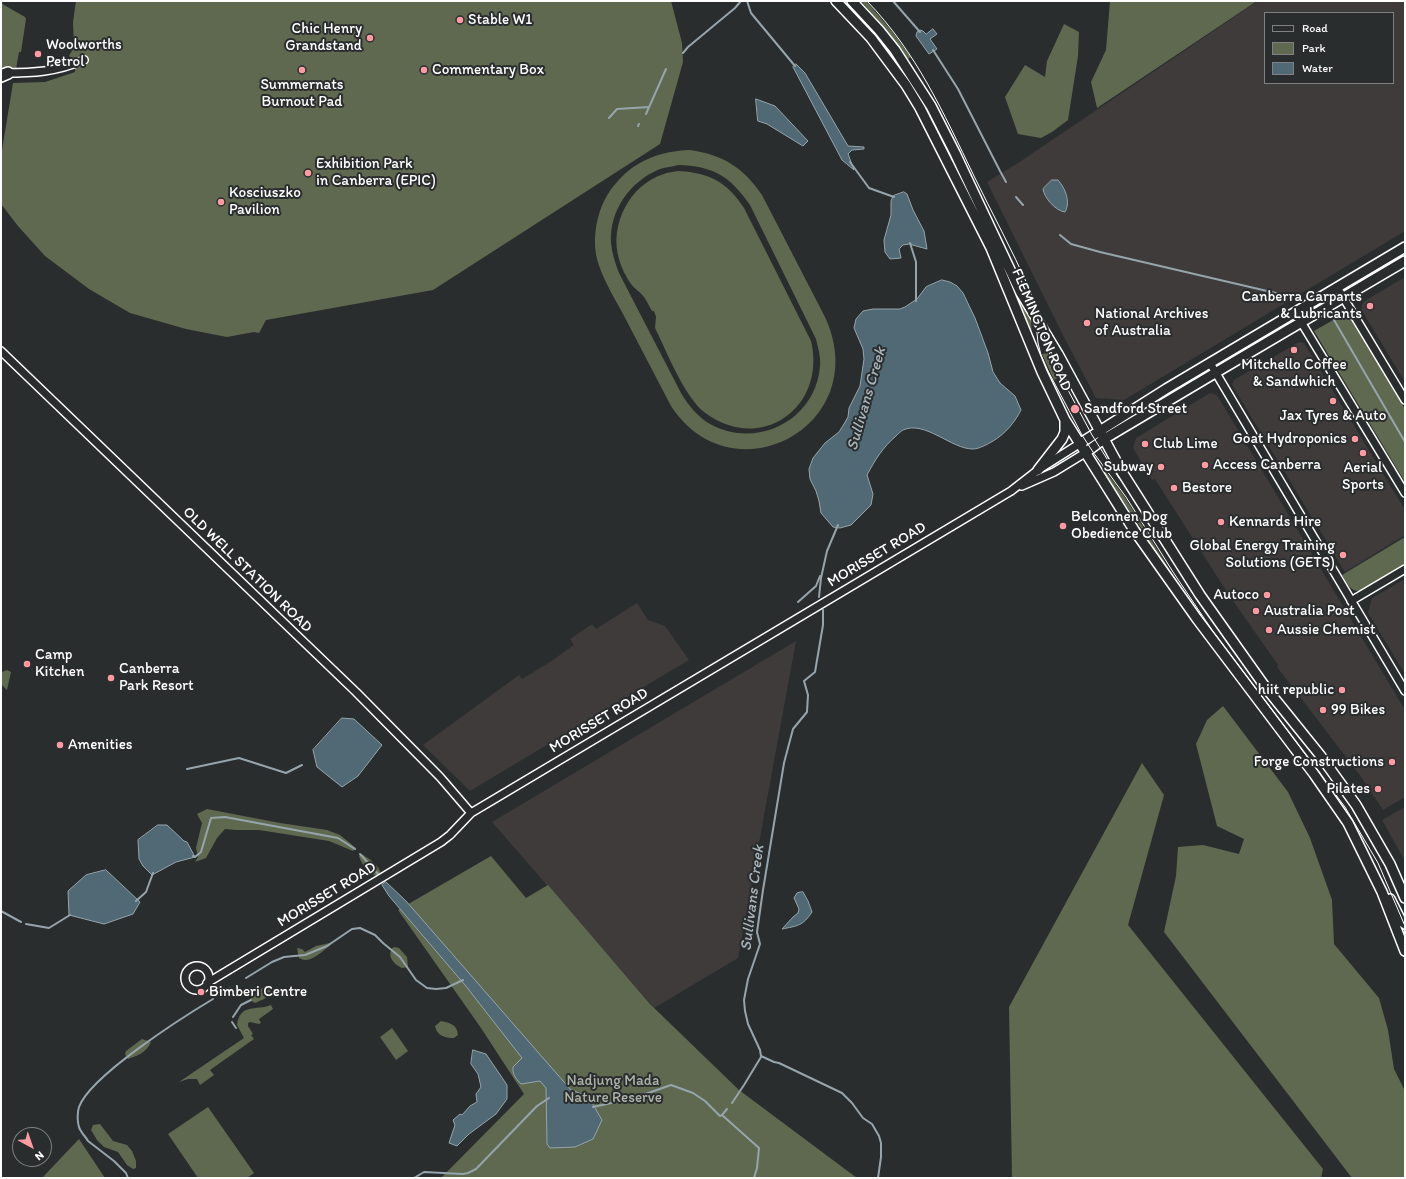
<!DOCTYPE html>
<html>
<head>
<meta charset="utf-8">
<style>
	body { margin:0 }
	#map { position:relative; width:1406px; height:1179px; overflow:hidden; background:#2a2d2e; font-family:Itim,sans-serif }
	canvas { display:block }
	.frame { position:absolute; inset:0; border:2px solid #fff; pointer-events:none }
	.legend { position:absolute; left:1264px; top:12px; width:130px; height:72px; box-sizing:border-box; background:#2a2d2e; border:1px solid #7f8182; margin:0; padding:5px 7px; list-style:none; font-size:12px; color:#fff }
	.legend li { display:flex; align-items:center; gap:8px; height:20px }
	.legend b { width:20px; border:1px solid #7f8182 }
	.north { position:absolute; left:12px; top:1127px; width:40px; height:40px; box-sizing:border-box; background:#2a2d2e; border:1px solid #7f8182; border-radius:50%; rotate:140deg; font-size:11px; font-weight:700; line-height:16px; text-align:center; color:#fff }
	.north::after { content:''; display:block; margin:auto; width:14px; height:18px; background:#ff9aa2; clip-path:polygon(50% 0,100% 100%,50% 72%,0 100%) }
</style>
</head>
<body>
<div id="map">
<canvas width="1406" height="1179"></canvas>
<div class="frame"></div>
<ul class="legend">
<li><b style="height:5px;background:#2a2d2e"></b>Road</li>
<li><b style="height:11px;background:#5e6950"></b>Park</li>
<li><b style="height:11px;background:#506975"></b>Water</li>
</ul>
<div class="north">N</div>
</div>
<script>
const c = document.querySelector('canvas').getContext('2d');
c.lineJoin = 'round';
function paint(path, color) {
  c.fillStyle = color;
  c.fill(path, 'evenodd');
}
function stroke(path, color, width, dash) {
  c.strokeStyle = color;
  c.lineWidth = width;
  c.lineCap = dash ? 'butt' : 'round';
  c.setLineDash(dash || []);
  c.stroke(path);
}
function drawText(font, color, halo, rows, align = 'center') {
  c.font = font + ' Itim,sans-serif';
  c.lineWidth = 4;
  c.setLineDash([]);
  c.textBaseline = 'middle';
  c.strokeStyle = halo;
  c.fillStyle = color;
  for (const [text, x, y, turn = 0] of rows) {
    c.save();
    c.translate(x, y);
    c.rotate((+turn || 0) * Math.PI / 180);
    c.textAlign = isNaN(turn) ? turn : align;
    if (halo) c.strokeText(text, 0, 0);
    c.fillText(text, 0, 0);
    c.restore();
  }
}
paint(new Path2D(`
	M1258 1H1405V231L1124 400 1096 398 1066 341 987 182 1018 163ZM1265 13H1393V83H1265Z
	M1405 277V382L1361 309 1363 302Z
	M1299 342 1304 343 1405 510V535L1345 572 1232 385 1234 380Z
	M1210 393 1217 395 1405 710V797L1383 810 1359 774 1277 667 1278 665 1227 592 1155 479 1152 480 1133 448 1136 438Z
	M1405 579V674L1368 613 1372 598Z
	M637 603 648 620 665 626 689 660 470 791 423 745 519 675 522 679 550 662 574 645 570 639 592 624 596 629Z
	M796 641 738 958 654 1008 492 822Z
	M1405 807V861L1382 820Z`), '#3e3b3a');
paint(new Path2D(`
	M76 1H671L682 43 683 62 660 144 433 290 266 320 259 333 254 332 227 337 186 329 130 313 89 289 45 256 18 226 1 204V156L13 83 45 82 75 72C76 67 73 59 69 56L74 47 73 22Z
	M841 1H847L889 49 925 103 1033 321 1031 322 1032 339 996 250 928 114 918 96Z
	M861 1H866L891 30 911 57 908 59 884 27Z
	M1110 1H1257L1097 108 1091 82 1106 50Z
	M1 2 4 5 25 17 26 19 21 52H19L16 69 1 68Z
	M1064 24 1079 32 1078 56 1068 120 1052 132 1041 138 1018 134 1005 97 1025 65 1045 77 1047 61Z
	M690 150C723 155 743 167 762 195L825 317C875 425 733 501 671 406 655 375 639 345 623 314 614 297 602 278 597 259 591 233 599 201 617 182 636 160 661 151 690 150ZM678 165C713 166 730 176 750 205L816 339C818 348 821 357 820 366 816 420 757 450 710 424 698 417 688 405 681 393L619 273C615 263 612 253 611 243 609 211 630 181 660 169 666 167 672 167 678 165Z
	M679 171C710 173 727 182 744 208L811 341C827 408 760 455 704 412 684 396 667 352 655 328L656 317 654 311H652C649 306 647 301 644 297 640 292 635 289 631 284 626 277 621 267 619 259 609 225 630 184 664 174 668 172 674 172 679 171Z
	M1347 312 1405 409V482L1314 331Z
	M1048 353 1059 377 1054 380 1042 354Z
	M1103 468 1124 496 1179 585 1178 586 1152 548 1146 535 1101 469Z
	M1405 537V564L1360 591C1349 591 1347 583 1342 575Z
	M7 670 11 672 7 690 1 684 2 672Z
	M1223 706 1288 792 1310 838 1332 900 1334 944 1379 998 1388 1030 1394 1069 1405 1091V1178H1352L1164 932 1176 876 1178 847 1203 845 1239 854 1244 839 1217 826 1196 744 1207 720Z
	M1142 763 1164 795 1128 925 1323 1169 1321 1178H1012L1009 1007Z
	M207 809 280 823 327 830 340 835 356 848 353 851 329 841 259 830H236L225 829 217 838 206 858 195 862 198 857 196 848 202 823 197 814Z
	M362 854C369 859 380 865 381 875L378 877C369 873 362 866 359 856Z
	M491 856 526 898 548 885 650 1004 739 1090 857 1178H441L524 1094 481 1028 398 910Z
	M330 943 331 945C322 951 310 965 299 958L297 948 302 949 305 952 316 946Z
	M395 947 399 948 407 957 408 967 402 968C394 964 387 957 392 948Z
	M262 988 270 989 271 993 264 999 255 1003C252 1002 251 1000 251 997Z
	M271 1005 273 1009 259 1019 261 1023 259 1024 250 1022 248 1023V1026L253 1034 251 1035 254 1039 210 1070 214 1075 200 1085 197 1079H188L179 1082 244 1038 237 1025C240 1003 256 1011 271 1005Z
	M441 1021C450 1023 457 1024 458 1035L454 1038C445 1038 437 1036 435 1026Z
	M392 1028 408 1051 396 1060 380 1037Z
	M142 1039 151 1042C147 1052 137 1056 128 1059L125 1054 126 1051Z
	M208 1107 254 1173 247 1178H198L168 1134Z
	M100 1124 113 1141 127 1145 132 1151 136 1161V1168L133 1169 127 1165 118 1152 104 1147 97 1140 91 1130 93 1125Z
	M79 1139 105 1178H42Z`), '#5e6950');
const water = new Path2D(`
	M933 29 937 34 930 39 937 49 929 54 916 36 917 32 920 30 923 31 926 34Z
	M796 64 805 73 848 146 864 147V149L852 150 848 154 854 170 842 160 793 67Z
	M756 99 775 106 808 141 803 146 767 124 758 121Z
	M1052 180H1058C1065 188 1071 202 1065 212 1056 211 1044 198 1043 189Z
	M904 192 907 194 913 210 924 231 927 249 909 244 903 245 899 249 901 258 890 259 885 252 884 240 891 215V201L893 196Z
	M942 280 950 282 957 286 963 293 975 318 988 353 993 372 1000 383 1015 396 1021 410C1015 422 1005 434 993 441 988 444 979 449 973 449 951 449 925 420 903 430 901 431 898 434 896 436 883 447 875 460 867 475L873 494 871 505 851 525 840 528 833 527 821 513 819 501 816 491 810 479 809 469 813 458 825 443 839 432 844 424 848 417 849 408 860 386 864 359 863 349 854 328 856 319 863 311 873 309H900L905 307 917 299 926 287Z
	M342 718 354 719 382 745 358 776 342 787 317 767 313 750Z
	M158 825H167L184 841 187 842 195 857 176 862 152 875 143 866 139 859 138 840Z
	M106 870 140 902 133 914 104 924 69 915 68 891 86 875Z
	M386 882 406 901 571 1090C592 1097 591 1102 602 1120L593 1139 575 1147 550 1148 547 1144 546 1088 540 1081 521 1084C516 1079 512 1074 513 1067L522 1058 465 985 389 896 382 885Z
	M803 892 808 901 812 912C803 926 797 926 782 929L793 917 798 913 799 909 794 898 797 893Z
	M473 1050 486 1054 507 1085V1099L496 1114 469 1134 457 1146 449 1143 455 1125 453 1120 460 1114 462 1115 470 1106 477 1102 476 1094 481 1087 478 1074 471 1064Z`);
paint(water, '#506975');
stroke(water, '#96a5ac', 1);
stroke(new Path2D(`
	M747 1 751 13 795 66
	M893 1 920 32
	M933 50 958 89 1000 171 1006 182
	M683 53 688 47 735 8 741 1
	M646 114 666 69
	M609 118 617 109 649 107
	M638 126 639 124
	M850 162 869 188 894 197
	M1016 197 1023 205
	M1060 235 1071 244 1100 252 1280 294 1289 297
	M910 243 916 262V301
	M1334 320 1405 442
	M819 597 821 578 827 551 838 525
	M798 602 816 586 820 576
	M823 610V625L815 672 804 681 808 695 807 712 793 729 784 763 763 890 757 932 760 944 748 979 744 1000 745 1011 748 1024 760 1050 761 1056 774 1062 779 1063 842 1093 852 1103 863 1118 872 1124 879 1136 881 1143V1157L878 1178
	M187 769 239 758 286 773 302 765
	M360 854 379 875
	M193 856 195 857 201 852 211 818 225 817 338 838 355 849
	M136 901 146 892 153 873
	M1 911 21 922
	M26 924 49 928 70 915
	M246 978 272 962 284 957 305 955 327 946 352 929 360 928 375 935 383 943 400 957 416 980 427 988 436 989 446 988 463 980
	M215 997 230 988
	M233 1017 241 1005 251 1000
	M232 1022 236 1028
	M732 1103 744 1085 761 1057
	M593 1107 634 1098 671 1085 693 1093 705 1101 720 1116 722 1115 727 1109
	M722 1115 759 1148 757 1168 754 1178
	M128 1178 126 1173 114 1161 88 1141C86 1137 83 1135 81 1131 77 1126 77 1113 79 1107 90 1076 183 1017 213 999
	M414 1178 424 1172 463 1174 468 1173 476 1169 537 1106 549 1098`), '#96a5ac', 2);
const minor = new Path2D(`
	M4 73C33 73 56 72 84 60
	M1337 287 1405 400
	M1295 312 1405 493
	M1 351 356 692 440 777 471 813
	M1210 363 1405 691
	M1022 486 1054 472 1085 453
	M1351 601 1405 569
	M185 978a12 12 0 1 1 24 0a12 12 0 1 1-24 0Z
	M207 983 441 842 450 835 471 813 1011 491 1038 470 1079 444`);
const secondary = new Path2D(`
	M836 1 871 38 906 85 920 108 991 248 1042 372 1065 420 1134 530 1197 619 1314 774 1348 823 1382 892 1405 951
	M852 1 879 30 895 50 931 106 955 153 1021 293 1058 354 1122 472 1200 595 1266 688 1320 755 1356 805 1390 864 1405 898
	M1079 444 1166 389 1405 247
	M1085 453 1104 439 1215 373 1405 261
	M1038 470 1062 439 1065 432V420
	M1390 899 1401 921 1405 924`);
const trunk = new Path2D(`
	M1 76 8 73`);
stroke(minor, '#fff', 10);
stroke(secondary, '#fff', 12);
stroke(trunk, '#fff', 14);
stroke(minor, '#2a2d2e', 7);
stroke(secondary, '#2a2d2e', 9);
stroke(trunk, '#2a2d2e', 11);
stroke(new Path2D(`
	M867 1C917 53 943 112 974 176 992 213 1012 250 1029 288L1034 303 1038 343 1041 355 1048 371 1082 435 1093 452 1126 497 1173 572 1212 630 1345 807 1378 863 1405 926
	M1041 319 1046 344 1052 360 1092 435 1119 478`), '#fff', 1);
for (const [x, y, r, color] of [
	[460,20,4,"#ff9aa2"],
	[370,38,4,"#ff9aa2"],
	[38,54,4,"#ff9aa2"],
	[302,70,4,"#ff9aa2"],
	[424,70,4,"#ff9aa2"],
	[308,173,4,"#ff9aa2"],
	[221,202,4,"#ff9aa2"],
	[1370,306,4,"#ff9aa2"],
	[1087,323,4,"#ff9aa2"],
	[1294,350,4,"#ff9aa2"],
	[1333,401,4,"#ff9aa2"],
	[1075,409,5,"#ff9aa2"],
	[1355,439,4,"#ff9aa2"],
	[1145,444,4,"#ff9aa2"],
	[1363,453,4,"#ff9aa2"],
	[1205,465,4,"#ff9aa2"],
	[1161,467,4,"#ff9aa2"],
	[1174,488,4,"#ff9aa2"],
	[1221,522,4,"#ff9aa2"],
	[1063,526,4,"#ff9aa2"],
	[1343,555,4,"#ff9aa2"],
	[1267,595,4,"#ff9aa2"],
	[1256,611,4,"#ff9aa2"],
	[1269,630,4,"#ff9aa2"],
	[27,664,4,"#ff9aa2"],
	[111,678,4,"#ff9aa2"],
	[1342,690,4,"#ff9aa2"],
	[1323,710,4,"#ff9aa2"],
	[60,745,4,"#ff9aa2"],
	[1392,762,4,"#ff9aa2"],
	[1378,789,4,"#ff9aa2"],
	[201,992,4,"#ff9aa2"]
]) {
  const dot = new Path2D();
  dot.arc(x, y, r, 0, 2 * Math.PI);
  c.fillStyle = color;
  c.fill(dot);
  stroke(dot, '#2a2d2e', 1.5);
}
drawText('15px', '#fff', '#2a2d2e', [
	["Stable W1",468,20],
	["Chic Henry",362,29,"right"],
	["Grandstand",362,46,"right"],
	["Woolworths",46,45],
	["Petrol",46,62],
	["Commentary Box",432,70],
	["Summernats",302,85,"center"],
	["Burnout Pad",302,102,"center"],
	["Exhibition Park",316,164],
	["in Canberra (EPIC)",316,181],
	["Kosciuszko",229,193],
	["Pavilion",229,210],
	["Canberra Carparts",1362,297,"right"],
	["& Lubricants",1362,314,"right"],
	["National Archives",1095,314],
	["of Australia",1095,331],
	["Mitchello Coffee",1294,365,"center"],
	["& Sandwhich",1294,382,"center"],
	["Sandford Street",1084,409],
	["Jax Tyres & Auto",1333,416,"center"],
	["Goat Hydroponics",1347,439,"right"],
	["Club Lime",1153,444],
	["Access Canberra",1213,465],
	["Subway",1153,467,"right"],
	["Aerial",1363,468,"center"],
	["Sports",1363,485,"center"],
	["Bestore",1182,488],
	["Belconnen Dog",1071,517],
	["Obedience Club",1071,534],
	["Kennards Hire",1229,522],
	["Global Energy Training",1335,546,"right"],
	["Solutions (GETS)",1335,563,"right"],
	["Autoco",1259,595,"right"],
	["Australia Post",1264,611],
	["Aussie Chemist",1277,630],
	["Camp",35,655],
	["Kitchen",35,672],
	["Canberra",119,669],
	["Park Resort",119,686],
	["hiit republic",1334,690,"right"],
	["99 Bikes",1331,710],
	["Amenities",68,745],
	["Forge Constructions",1384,762,"right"],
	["Pilates",1370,789,"right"],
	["Bimberi Centre",209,992]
], 'left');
drawText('15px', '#fff', '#2a2d2e', [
	["FLEMINGTON ROAD",1041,330,67],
	["MORISSET ROAD",877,555,-31],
	["OLD WELL STATION ROAD",247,570,44],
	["MORISSET ROAD",599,721,-31],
	["MORISSET ROAD",327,895,-31]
]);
drawText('15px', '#aeb4a8', '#2a2d2e', [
	["Nadjung Mada",613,1081],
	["Nature Reserve",613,1098]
]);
drawText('italic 16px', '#a8b4ba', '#2a2d2e', [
	["Sullivans Creek",867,399,-74],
	["Sullivans Creek",753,898,-83]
]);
</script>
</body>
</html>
